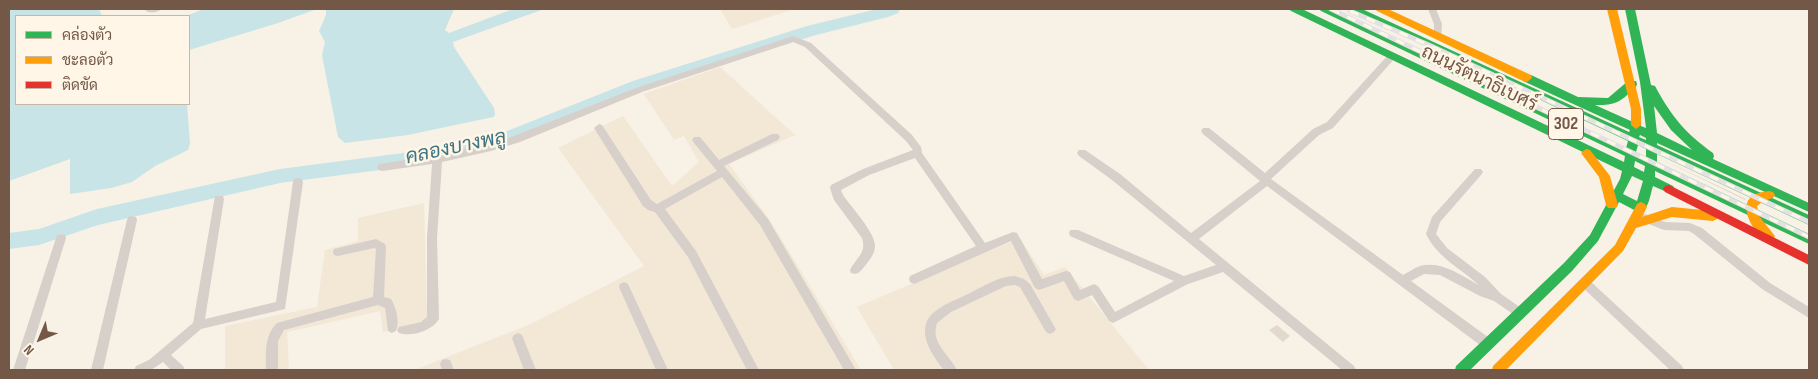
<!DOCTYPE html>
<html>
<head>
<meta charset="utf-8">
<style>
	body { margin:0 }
	#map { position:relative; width:1818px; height:379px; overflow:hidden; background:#f7f1e6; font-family:"Sofia Sans Condensed",Sarabun,sans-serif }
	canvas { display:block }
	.frame { position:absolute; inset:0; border:10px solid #745847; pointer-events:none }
	.legend { position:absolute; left:15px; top:15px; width:175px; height:90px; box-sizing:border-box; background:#fff6e7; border:1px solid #c7b7a7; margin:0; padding:6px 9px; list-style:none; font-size:15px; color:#745847 }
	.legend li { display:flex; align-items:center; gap:10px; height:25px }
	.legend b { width:25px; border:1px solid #c7b7a7 }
	.north { position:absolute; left:15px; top:314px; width:50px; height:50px; -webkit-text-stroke:4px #fff6e7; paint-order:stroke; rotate:225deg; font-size:14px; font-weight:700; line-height:20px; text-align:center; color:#745847 }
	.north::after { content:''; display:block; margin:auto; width:18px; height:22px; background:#745847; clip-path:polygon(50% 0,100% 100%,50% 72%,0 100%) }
</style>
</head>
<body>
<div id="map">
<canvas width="1818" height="379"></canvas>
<div class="frame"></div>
<ul class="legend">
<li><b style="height:6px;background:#30b455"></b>คล่องตัว</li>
<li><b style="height:6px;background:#ff9f0a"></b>ชะลอตัว</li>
<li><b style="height:6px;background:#e5322d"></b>ติดขัด</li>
</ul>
<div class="north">N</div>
</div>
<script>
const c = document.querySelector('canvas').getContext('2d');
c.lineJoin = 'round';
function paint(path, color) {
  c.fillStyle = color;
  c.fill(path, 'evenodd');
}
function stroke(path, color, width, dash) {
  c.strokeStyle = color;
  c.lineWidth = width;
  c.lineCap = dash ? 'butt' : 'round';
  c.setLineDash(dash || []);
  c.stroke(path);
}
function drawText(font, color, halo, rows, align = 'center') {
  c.font = font + ' "Sofia Sans Condensed",Sarabun,sans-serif';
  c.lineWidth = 5;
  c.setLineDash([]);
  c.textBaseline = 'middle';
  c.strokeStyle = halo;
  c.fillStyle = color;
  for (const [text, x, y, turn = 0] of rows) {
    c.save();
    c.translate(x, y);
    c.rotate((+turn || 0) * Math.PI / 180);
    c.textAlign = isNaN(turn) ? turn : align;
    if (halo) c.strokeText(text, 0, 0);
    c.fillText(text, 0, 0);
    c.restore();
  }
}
paint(new Path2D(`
	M720 9H794L732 29Z
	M720 67 795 135 729 164 771 222 861 370H414L531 324 644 266 558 148 623 116 672 186 699 162 684 136 674 140 644 94Z
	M424 203 427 320 383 332 380 311 287 332 289 370H225V326L317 307 325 250 358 241V218Z
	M1020 238 1044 275 1065 267 1149 370H894L857 307Z`), '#f3e7d6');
paint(new Path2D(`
	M9 9H99L102 16H16V104H187L190 144 188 150 155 166 132 182 111 188 70 194V159L9 181Z
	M204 9H454L445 30 449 33 513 9H544L453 42 454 47 494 108 495 115 493 117 408 135 345 143 338 137 322 55 325 42 319 31 326 15V10L317 9 275 24 189 50V16H186Z`), '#c8e4e7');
paint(new Path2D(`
	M877 9H900L898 13 888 17 816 35 645 89 505 146 426 164 280 183 98 225 39 245 9 249V233L39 229 97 209 280 169 426 150 502 133 633 81 807 26Z`), '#c8e4e7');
paint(new Path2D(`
	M1659 158 1746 199 1745 200Z
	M1277 325 1290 336 1283 342 1269 330Z`), '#e3d8ce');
paint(new Path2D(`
	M144 9H161C158 13 147 14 144 9Z
	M1428 9H1436L1442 24 1441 38 1438 39 1434 36V24Z
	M793 36 811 43 912 135 921 147 922 153 985 243 1013 232 1017 233 1042 279 1066 271 1070 272 1080 290 1094 284 1098 286 1115 312 1174 281 1070 236 1069 233 1070 230H1078L1184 276 1216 265 1112 180 1079 156 1077 153 1079 150H1085L1120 174 1191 233 1260 181 1203 134 1201 131 1203 128H1209L1265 173 1313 129 1327 122 1389 54H1395L1396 56 1395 58 1333 128 1319 135 1271 179 1403 275C1409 272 1414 268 1420 266 1441 260 1462 276 1479 285 1460 268 1438 258 1426 234L1432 217 1475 169H1481L1483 172 1481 175 1440 222 1436 234 1447 248 1485 277 1501 294 1524 310 1525 313 1524 316 1520 318 1516 316 1494 301 1480 296 1440 275 1424 274 1411 281 1492 340 1494 344 1492 348 1488 349 1484 348 1267 186 1199 239 1354 366 1356 370H1342L1223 272 1188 284 1113 323 1109 321 1092 295 1078 301 1074 299 1064 281 1039 290 1035 288 1011 241 914 284 910 282 909 279 910 276 976 246 915 158 869 175 841 190 843 195C851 207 875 232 875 246 875 254 869 261 864 267 860 272 858 275 851 273L850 270C856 258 867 253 862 238L834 200 830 188 831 185 863 169 913 150 906 141 805 47 793 42 642 92 520 142 491 151 442 162 437 238 439 319C432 331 411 337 399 333L397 330 399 327 421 322 427 317V238L432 164 382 171 379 170 377 167 379 164 437 155 491 143 514 136 636 88Z
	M599 124 602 125 651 200 657 204 717 171 694 143 692 140 694 137H700L719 160 772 134H778L780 137 778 140 724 166 768 219 856 370H844L760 225 722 177 665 209 696 251 759 370H747L688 257 655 212 648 210 643 206 594 128Z
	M298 178 302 179 303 182 285 309 201 329 171 355 183 366 185 370H171L163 362 151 370H134L136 366 149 360 193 323 215 196H223L224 199 205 319 276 302 293 182 294 179Z
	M1645 214 1665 222 1690 223 1702 228 1770 283 1809 307V318L1762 289 1694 234 1689 231 1664 230 1641 221 1640 218 1641 215Z
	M132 216 136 217 137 220 103 370H91L127 220 128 217Z
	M61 234 65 235 66 238 25 370H13L56 238 57 235Z
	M376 239 385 244 386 247 384 297 391 299C396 307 400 322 396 331L392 333 388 331 385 308 378 305 284 330 278 341V370H266C266 353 264 336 277 323L373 297 376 249 374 248 338 256 334 255 333 252 334 249 338 248Z
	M1015 276 1024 279 1030 284 1054 326 1056 329 1054 332 1050 334 1046 332 1020 287 1015 285 1006 286 951 312 937 323C930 343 949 354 957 370H944C930 353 913 326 937 310 946 303 958 299 968 294 982 287 999 276 1015 276Z
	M1585 278 1589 280 1682 366 1684 370H1670L1581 286 1580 283 1581 280Z
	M624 282 628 284 668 370H656L619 287 620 284Z
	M518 333 522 335 536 370H524L512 338 514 335Z
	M446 359 450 360 454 370H442L440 364 442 360Z`), '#d7cfc9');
paint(new Path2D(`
	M1289 9H1302L1624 162 1625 156 1321 11 1319 9H1332L1626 148 1628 141 1351 11 1349 9H1362L1629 132 1630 130 1523 81 1522 78 1523 75H1531L1578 97 1608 98 1628 81H1636L1637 84 1636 87C1621 101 1616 106 1595 105L1633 122H1640L1641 126 1646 128 1640 82 1625 9H1635L1651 85 1655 86C1672 117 1684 132 1713 153L1714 156 1713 159 1809 203V212L1657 143V145L1809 215V225L1657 154V162L1809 234V244L1655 171V177L1673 186 1675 189 1673 192 1669 193 1653 186C1650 195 1649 209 1640 213L1619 202 1598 241 1572 271 1470 370H1455L1456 366 1564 263 1590 235 1620 179 1622 171 1291 11ZM1654 106 1671 130 1692 150 1657 133ZM1640 135 1646 138V140L1639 137ZM1638 145 1646 149V157L1636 152ZM1635 161 1645 166 1644 172 1634 167ZM1632 176 1643 181 1637 201 1623 194Z`), '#30b455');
paint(new Path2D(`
	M1375 9H1388L1531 75 1532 78 1527 82 1523 81 1377 11Z
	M1607 9H1617L1641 109V125L1636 129 1631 125V109Z
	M1586 149 1590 150 1610 176 1618 205 1616 208H1608L1606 205 1599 177 1581 153Z
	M1769 191 1773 192 1775 195 1773 198 1763 201 1757 206 1759 216 1775 236 1773 239C1759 244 1738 210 1750 198 1755 193 1763 192 1769 191Z
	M1641 202 1645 204 1647 207 1642 217 1672 207 1713 211 1717 213 1719 216 1717 219 1713 221 1672 217 1636 228 1623 251 1506 370H1492L1493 366 1615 245 1637 204Z`), '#ff9f0a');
paint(new Path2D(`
	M1669 185 1809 255V265L1665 192 1663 189 1665 186Z`), '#e5322d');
const rail = new Path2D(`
	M1331 9 1809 237
	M1350 11 1431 46 1809 222`);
stroke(rail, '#e4e1e3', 5);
stroke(rail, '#fff6e7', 3, [9]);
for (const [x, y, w] of [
	[1566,124,35]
]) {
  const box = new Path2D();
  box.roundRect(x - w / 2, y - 15.5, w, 31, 4);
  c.fillStyle = '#fff6e7';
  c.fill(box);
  stroke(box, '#745847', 1);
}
drawText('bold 18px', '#745847', null, [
	["302",1566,124]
]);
drawText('19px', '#745847', '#fff6e7', [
	["ถนนรัตนาธิเบศร์",1479,79,26]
]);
drawText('italic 20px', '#3d7582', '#fff6e7', [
	["คลองบางพลู",456,148,-12]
]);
</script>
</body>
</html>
